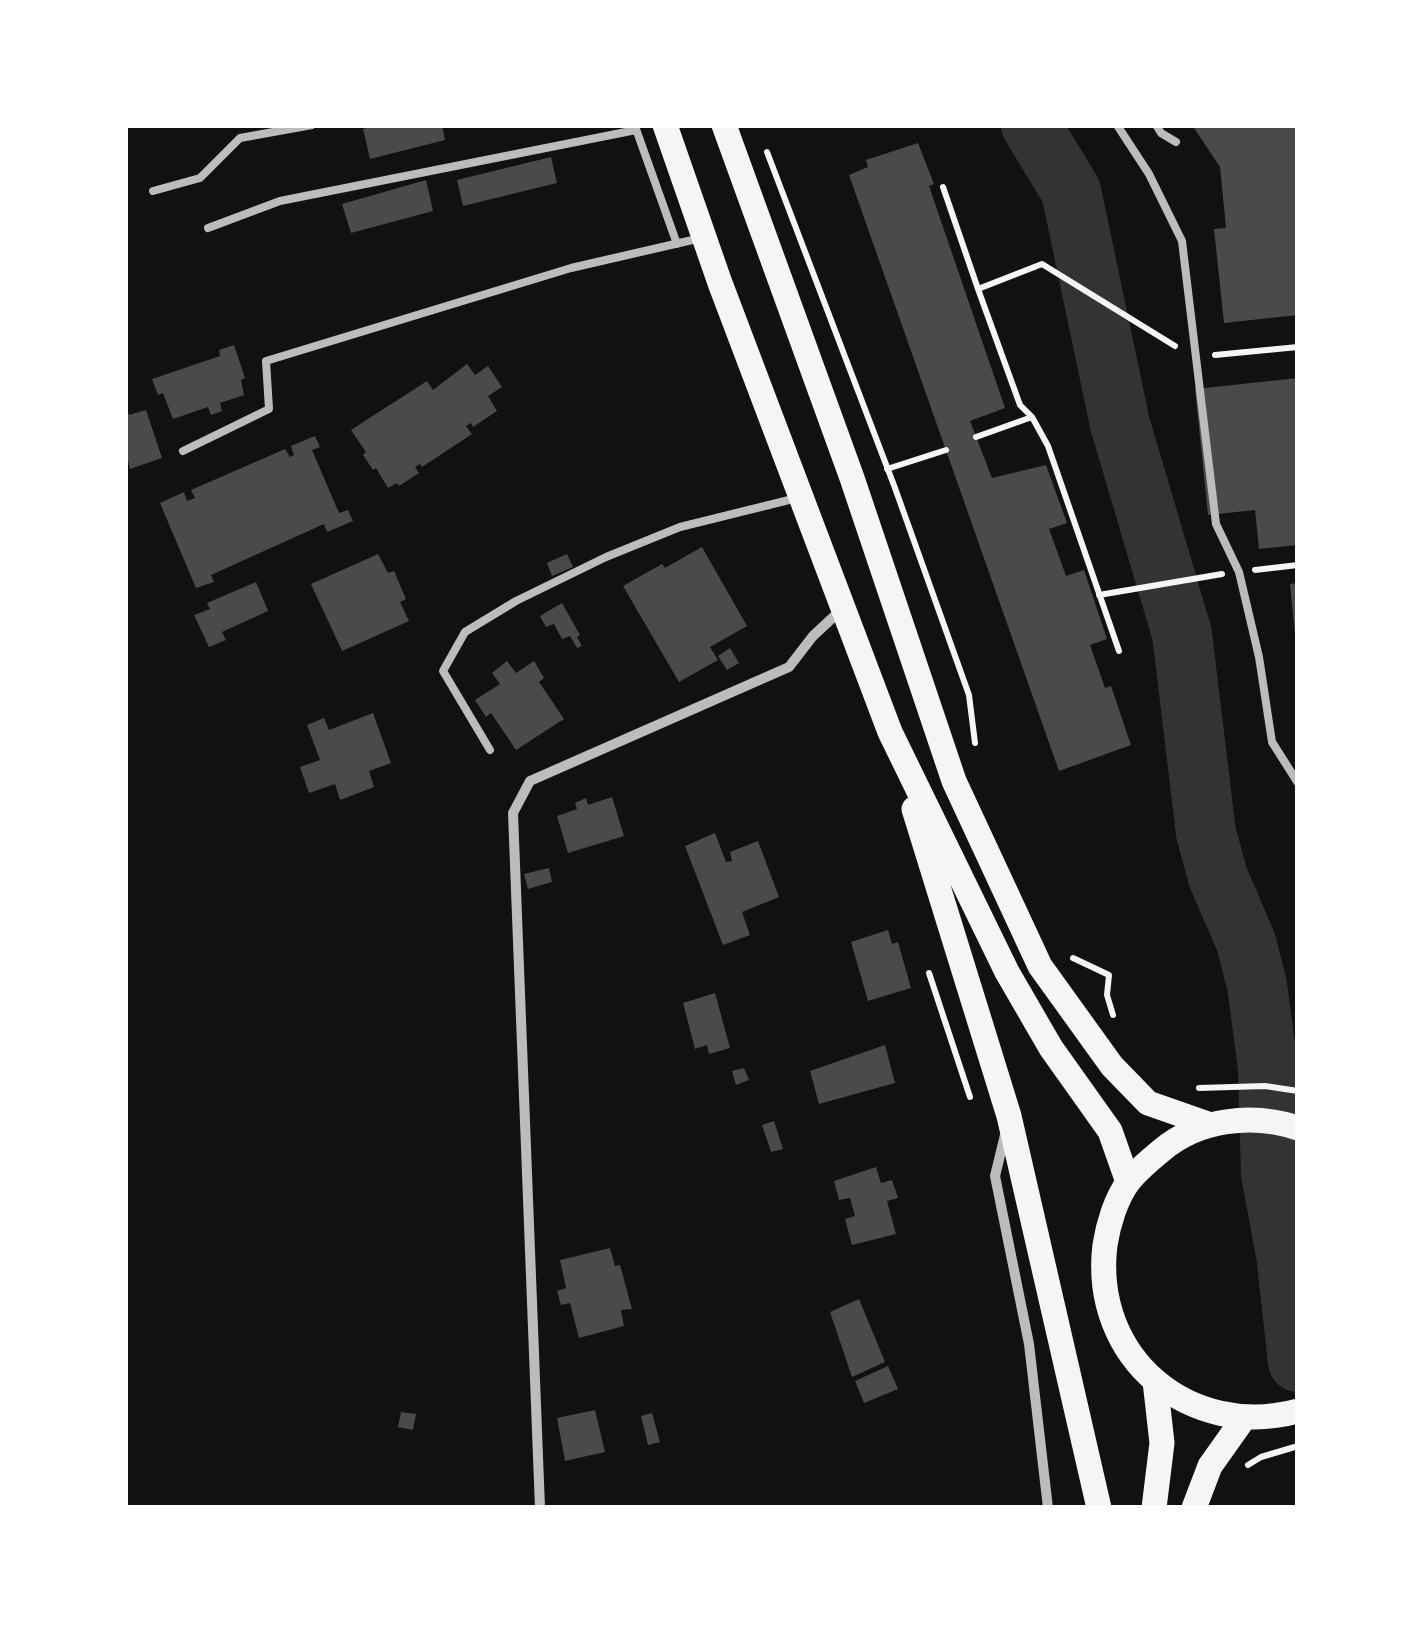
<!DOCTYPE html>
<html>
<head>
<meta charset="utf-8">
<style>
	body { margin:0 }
	#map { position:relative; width:1423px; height:1633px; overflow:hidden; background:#111; font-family:"Titillium Web",sans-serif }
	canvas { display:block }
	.frame { position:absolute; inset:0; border:128px solid #fff; pointer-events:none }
</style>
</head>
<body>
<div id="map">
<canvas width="1423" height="1633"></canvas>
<div class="frame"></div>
</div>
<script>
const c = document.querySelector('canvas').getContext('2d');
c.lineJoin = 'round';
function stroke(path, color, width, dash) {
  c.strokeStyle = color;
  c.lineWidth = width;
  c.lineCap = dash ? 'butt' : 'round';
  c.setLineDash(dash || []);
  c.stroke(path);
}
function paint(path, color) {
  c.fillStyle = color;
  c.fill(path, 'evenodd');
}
stroke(new Path2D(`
	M1031 125 1071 191 1120 424 1182 634 1206 833 1218 877 1246 942 1257 985 1268 1068 1271 1174 1286 1254 1298 1362`), '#333', 60);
paint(new Path2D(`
	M379 125H442L445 140 370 159 363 129Z
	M1192 125H1298V315L1224 323 1214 229 1226 228 1220 167Z
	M918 143 934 184 929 186 1005 408 970 421 992 478 1046 465 1067 523 1049 529 1066 576 1084 570 1107 639 1090 645 1105 688 1111 686 1131 745 1059 771 849 175 868 167 866 160Z
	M551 157 557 183 463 206 457 180Z
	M426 180 433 211 351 233 342 204Z
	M234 345 245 378 241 380 244 395 220 403 222 411 211 415 208 407 173 419 163 393 158 395 152 379 220 356 219 350Z
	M467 364 475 375 488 366 502 387 488 396 497 411 473 427 471 423 466 426 472 434 422 467 420 464 415 467 419 473 399 486 397 483 388 488 376 468 373 470 363 455 366 452 351 430 427 381 433 390Z
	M1298 378V545L1259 549 1255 510 1208 515 1195 389Z
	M125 403 129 415 146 410 162 458 130 469 125 448Z
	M315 436 320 447 312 450 339 513 348 510 353 521 327 532 324 524 211 575 214 582 196 588 160 503 184 492 187 501 195 498 191 490 285 449 290 457 294 455 291 446Z
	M702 547 747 626 710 647 718 660 679 682 623 586 662 564 665 568Z
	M378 554 388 573 394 571 406 599 400 602 409 621 342 651 311 584Z
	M567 554 573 567 552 576 547 563Z
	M256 582 268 611 222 632 226 640 209 647 194 615 210 609 207 603Z
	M1298 583V635H1295L1290 584Z
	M562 603 580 635 577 637 582 646 577 648 570 636 562 639 554 624 546 627 540 616Z
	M730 648 739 663 727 670 718 656Z
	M507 661 516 673 534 661 544 678 539 682 564 719 516 750 491 713 486 717 475 700 500 684 492 673Z
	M373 713 391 763 369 771 374 787 340 800 335 784 309 793 300 767 320 760 307 725 324 718 329 730Z
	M612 797 624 836 568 853 557 816 577 809 575 803 586 798 588 805Z
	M715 833 726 862 732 861 730 852 758 841 779 897 742 912 750 935 723 945 685 846Z
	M549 868 552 882 528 889 524 874Z
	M888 930 892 944 898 942 911 988 868 1001 851 942Z
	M715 993 730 1048 709 1054 707 1045 695 1049 683 1003Z
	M885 1045 895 1083 819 1104 810 1071Z
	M744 1068 749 1080 736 1085 732 1071Z
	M774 1121 783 1149 771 1152 762 1125Z
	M876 1167 881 1183 892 1180 898 1198 887 1201 896 1234 852 1245 845 1219 855 1216 850 1198 839 1200 834 1181Z
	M610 1248 615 1266 620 1265 632 1309 621 1310 624 1326 579 1338 570 1303 561 1305 557 1291 566 1288 560 1260Z
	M859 1299 885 1362 852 1377 830 1312Z
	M888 1366 898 1389 864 1403 855 1381Z
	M595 1410 605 1452 565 1461 557 1418Z
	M401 1412 416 1414 413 1430 398 1427Z
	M652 1413 660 1442 648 1445 641 1416Z`), '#4a4a4a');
stroke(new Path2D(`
	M767 152 895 488 969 695 975 743
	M943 187 978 289 1042 264 1175 346
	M978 289 1020 405 1032 417 1048 446 1119 651
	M1215 355 1298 347
	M976 437 1032 417
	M887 469 946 450
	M1255 570 1298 565
	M1099 595 1222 574
	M1073 958 1109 975 1107 995 1113 1015
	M929 973 970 1097
	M1199 1088 1265 1086 1298 1091
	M1248 1465 1261 1457 1298 1446`), '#f5f5f5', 6);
stroke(new Path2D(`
	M1117 125 1149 174 1182 241 1216 524 1239 572 1259 657 1272 742 1298 783
	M1156 125 1161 133 1176 142
	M636 129 677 244
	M153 191 200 178 240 138 312 125
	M208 228 280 201 636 130
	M183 451 269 409 266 361 571 268 701 238
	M490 750 443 671 465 632 516 601 606 557 680 527 797 498`), '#bcbcbc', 8);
stroke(new Path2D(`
	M1005 1135 995 1176 1029 1344 1048 1508
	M540 1508 513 813 530 781 789 667 813 636 842 609`), '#bcbcbc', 10);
stroke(new Path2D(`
	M665 125 720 283 890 732 1007 972 1051 1048 1110 1131 1128 1182
	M724 125 852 478 954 781 1040 966 1112 1066 1148 1103 1208 1124
	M914 809 1009 1116 1099 1508
	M1298 1128C1252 1113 1199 1119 1162 1150 1151 1159 1138 1170 1129 1181 1116 1198 1108 1225 1105 1245 1091 1358 1190 1440 1298 1411
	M1154 1508 1162 1443 1155 1381
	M1194 1508 1210 1466 1244 1418`), '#f5f5f5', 25);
</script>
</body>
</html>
